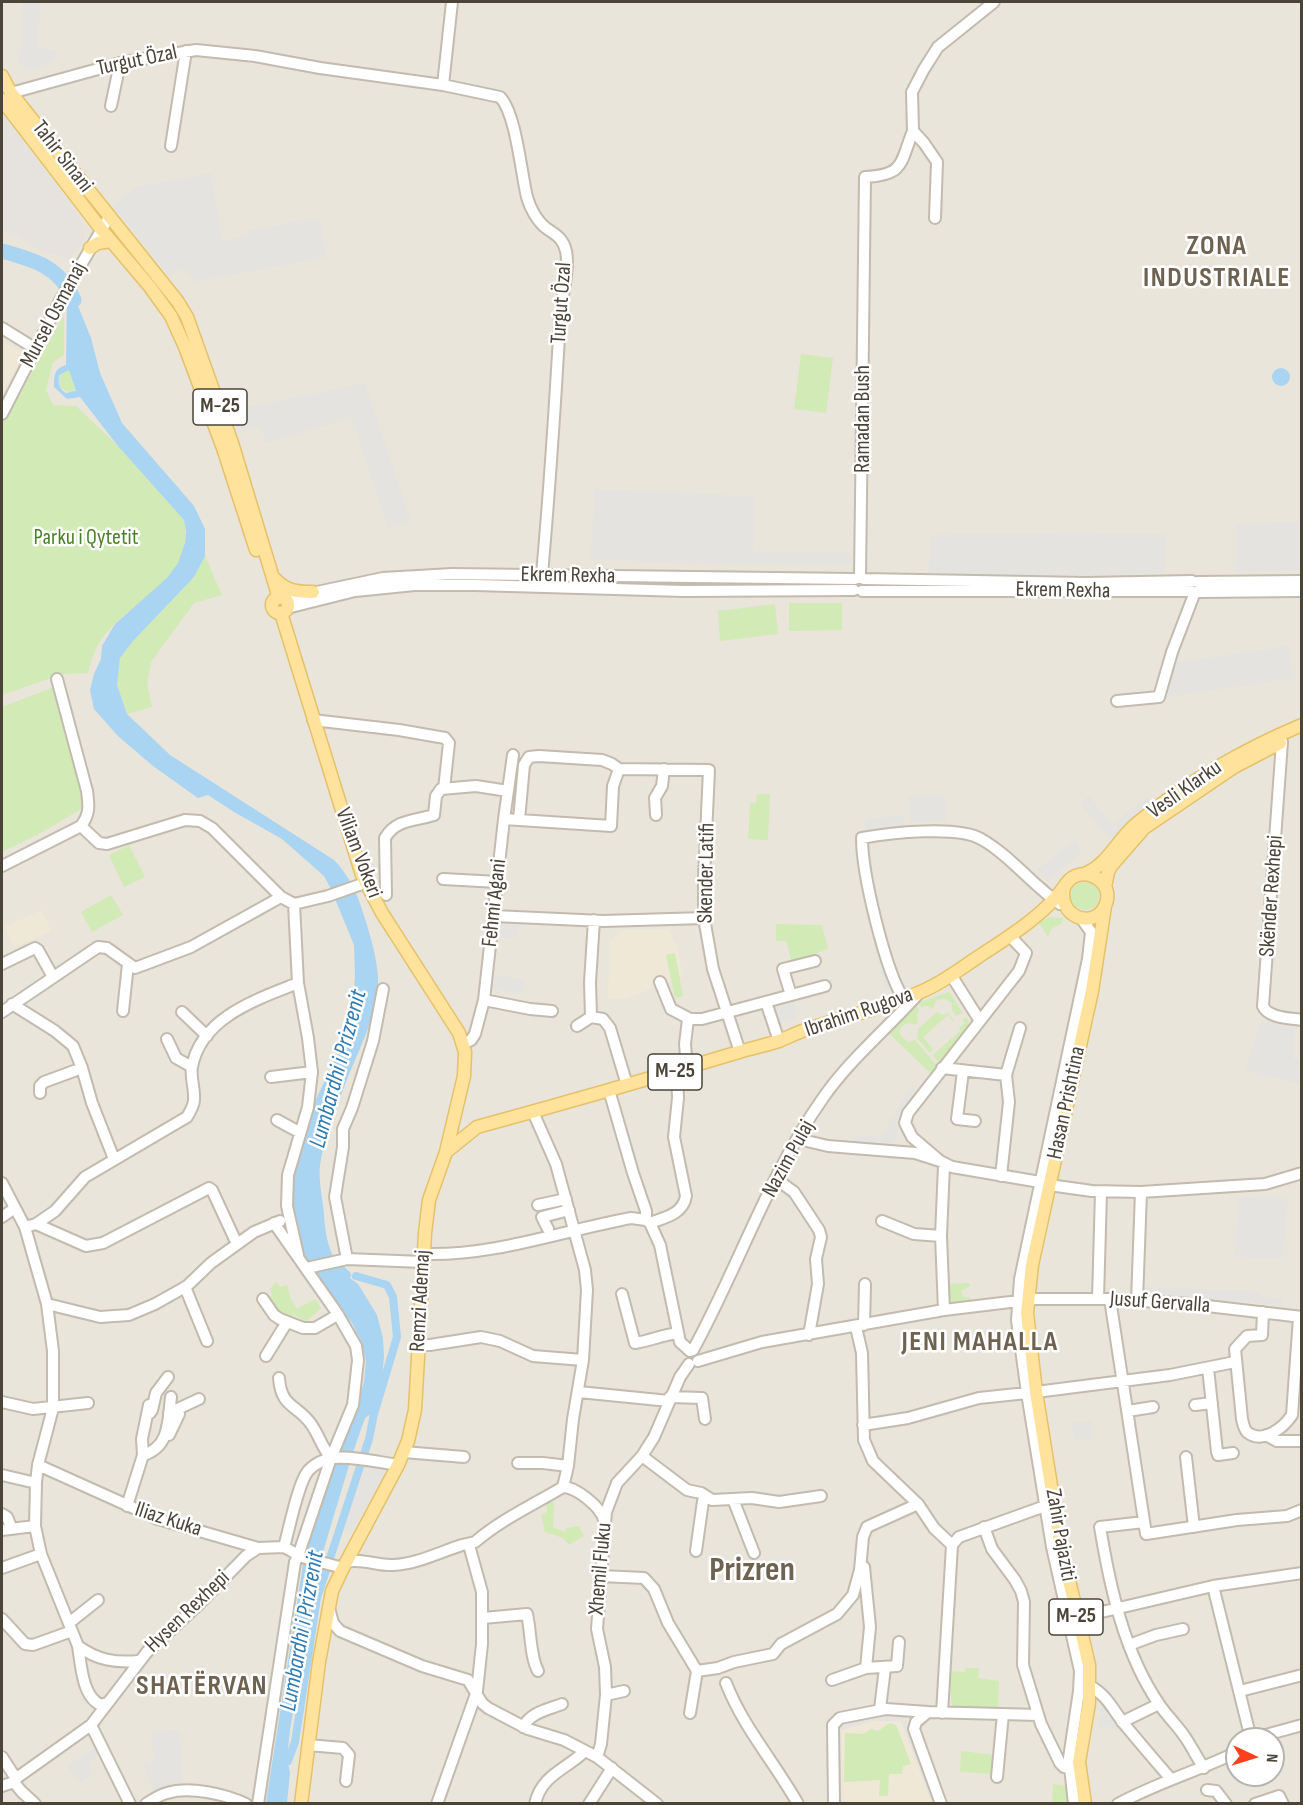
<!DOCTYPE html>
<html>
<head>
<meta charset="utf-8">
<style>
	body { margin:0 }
	#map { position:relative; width:1303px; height:1805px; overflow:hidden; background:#f6f3ec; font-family:"Sofia Sans Condensed",sans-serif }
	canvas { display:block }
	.frame { position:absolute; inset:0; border:3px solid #4b4439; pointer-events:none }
	.north { position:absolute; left:1225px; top:1727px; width:60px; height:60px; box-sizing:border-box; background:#fff; border:2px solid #b7b4b0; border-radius:50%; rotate:94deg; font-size:16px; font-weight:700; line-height:24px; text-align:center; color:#4b4439 }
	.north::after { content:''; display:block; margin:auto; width:21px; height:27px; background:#fc3f1d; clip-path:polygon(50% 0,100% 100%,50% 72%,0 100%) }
</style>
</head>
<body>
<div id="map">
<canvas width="1303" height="1805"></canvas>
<div class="frame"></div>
<div class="north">N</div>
</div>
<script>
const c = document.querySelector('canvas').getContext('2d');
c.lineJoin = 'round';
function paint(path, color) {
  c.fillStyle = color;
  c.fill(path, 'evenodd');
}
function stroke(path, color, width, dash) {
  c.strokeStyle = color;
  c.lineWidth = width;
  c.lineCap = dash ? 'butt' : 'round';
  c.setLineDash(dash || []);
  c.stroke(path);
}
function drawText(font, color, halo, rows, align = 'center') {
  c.font = font + ' "Sofia Sans Condensed",sans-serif';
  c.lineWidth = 5;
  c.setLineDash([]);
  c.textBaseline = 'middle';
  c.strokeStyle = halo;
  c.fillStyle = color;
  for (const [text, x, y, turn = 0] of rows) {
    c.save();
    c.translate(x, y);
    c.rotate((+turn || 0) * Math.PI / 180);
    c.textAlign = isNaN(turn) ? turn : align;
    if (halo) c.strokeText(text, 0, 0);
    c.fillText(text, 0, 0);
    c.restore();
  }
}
paint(new Path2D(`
	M2 2H1301V1803L2 1804ZM1237 1739H1273V1775H1237Z`), '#eae5da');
paint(new Path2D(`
	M2 113 80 217 84 231V242L68 259 39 250 15 234 2 231Z`), '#e6e2dd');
paint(new Path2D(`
	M2 342 24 353 2 394Z
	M42 910 51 931 14 948 5 927Z
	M625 929H668L678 947 682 976 625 999H608L610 942Z
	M901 1720 932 1803H844L841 1730 873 1721Z`), '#efe8d6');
paint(new Path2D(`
	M64 315V355L53 362 46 390 53 405 76 406 118 446 184 520C196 586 122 600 97 647 93 654 90 665 88 673L63 674 2 695V426Z
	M801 354 833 358 826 413 794 409Z
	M69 370 76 392C63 393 57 388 59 375Z
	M205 556 222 595 194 603 151 662 147 683 152 707 127 714 117 685 120 658 133 641 194 577Z
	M789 603H842V630L789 631Z
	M775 604 778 634 720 641 718 611Z
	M54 687 76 769 83 808 37 835 2 852V707Z
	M757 794H770L768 840 748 839 750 803H756Z
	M129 845 145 877 124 887 109 855Z
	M1071 896a14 14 0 1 1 28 0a14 14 0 1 1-28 0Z
	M111 895 123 915 92 932 81 912Z
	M1050 917 1063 918 1062 923 1051 929 1048 937 1039 923Z
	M776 924 822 925 828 949 792 963 786 941H776Z
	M675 953 683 996 675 998 666 955Z
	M949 992 963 1013 956 1016 952 1010V1003L944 998 936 1001 933 1009 927 1006 921 1007 918 1003Z
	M916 1006 919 1009 917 1015 918 1022 915 1025 910 1023C903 1024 899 1028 900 1035L908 1042 915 1040 937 1066 930 1073 889 1033Z
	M937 1012 943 1015 948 1013 954 1020 953 1021 948 1015 923 1037 933 1049 930 1053 917 1038 918 1029Z
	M966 1017 969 1021 967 1028 939 1063 933 1055 960 1031 959 1028 965 1023 962 1020Z
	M276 1282 280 1287 287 1285 291 1300 297 1309 315 1299 321 1308 306 1322 293 1314 287 1319 281 1316 266 1298 272 1295 270 1289Z
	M969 1283 970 1286 961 1291 963 1297H970L971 1302 949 1306 948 1284Z
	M554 1502 553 1527 564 1532 567 1528 579 1526 584 1536 569 1545 563 1538 545 1532 541 1515 547 1512 546 1503Z
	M965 1668H979L978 1678 999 1681 998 1707 952 1706 949 1671 965 1672Z
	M890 1723 896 1725 911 1764 903 1766 902 1774H889L888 1796H879L880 1780 844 1782 845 1733 863 1734 871 1729 878 1731Z
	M961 1751 996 1755 994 1774 960 1772Z
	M1053 1784 1068 1786 1071 1803 1052 1804Z`), '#d2eab5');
paint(new Path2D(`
	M22 2H41L37 48 56 50 53 62 28 72 17 59 22 45Z
	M211 173 223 241 248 236 247 231 305 220 306 221 319 219 327 257 195 282 185 270 175 272 169 276 113 206 136 187Z
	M365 383 411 521 388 529 352 418 266 443 260 427 240 433 233 410Z
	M595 489 753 496V551L852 553V565L675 563 590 559Z
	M1301 521V570L1235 572 1237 525Z
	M1072 533 1165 534V573L1117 575H928L931 535Z
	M1288 646 1293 678 1164 698 1172 663Z
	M945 795 946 821 911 823 909 796Z
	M1089 796 1112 825 1147 797 1153 805 1110 839 1080 803Z
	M902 815 906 827 866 832 865 819Z
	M1075 840 1081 854 1046 881 1037 870Z
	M859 849 891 988 885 990 853 850Z
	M496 917 520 919 518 939 494 937Z
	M493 974 525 980 522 994 490 989Z
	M792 997 798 1018 778 1025 774 1009 784 1006 783 999Z
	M1261 1022 1295 1025 1293 1059 1301 1060V1084L1245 1071Z
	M912 1085 916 1090 896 1120 898 1132 895 1143 851 1141V1136L881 1137Z
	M1239 1197H1288L1283 1258 1234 1257Z
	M1140 1287 1257 1291 1260 1296 1282 1299 1281 1305 1139 1294Z
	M1092 1421 1093 1438 1075 1441 1071 1423Z
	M366 1467 393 1470 381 1494 374 1491 351 1533 342 1531Z
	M1108 1705 1106 1716 1114 1717 1122 1723 1166 1781 1124 1734 1110 1727 1098 1726 1101 1716 1105 1713 1103 1711H1100L1102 1706Z
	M875 1714H895L903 1717 907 1721 938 1803H932L901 1721H873L841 1730 838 1724Z
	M180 1730 183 1782 177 1787 154 1794 143 1765 155 1760 150 1732Z
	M95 1747 100 1754 88 1762 94 1772 80 1783 67 1766Z`), '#e5e3e0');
paint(new Path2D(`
	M77 284 78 306 91 338 100 373 122 423 194 506 205 529V556L194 577 133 641 120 658 117 685 127 714 170 755 334 860C353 880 359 899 367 925 372 942 377 960 378 978 379 1013 358 1051 346 1082 336 1109 324 1137 320 1165 318 1181 323 1199 324 1215 325 1233 329 1257 343 1270L342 1272 358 1284 377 1315 383 1338 384 1357 382 1377 372 1413 365 1418 353 1452 316 1575 290 1730 287 1758 290 1773 287 1803H266L303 1564 325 1489 353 1420 364 1382 366 1361 362 1343 352 1323 312 1273 307 1261 294 1223 293 1196V1173L307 1118 340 1049 353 1008 355 975 354 945 331 889 324 876 282 839 234 812 208 795 198 798 153 766 118 736 94 709 90 690 94 674 101 659 102 646 115 624 167 578 178 563 185 543 186 532 184 520 118 446 80 397 67 399 54 387C54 375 54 369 66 365L67 300ZM69 370 76 391 66 393C59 389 58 383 59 375Z
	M1272 377a9 9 0 1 1 18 0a9 9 0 1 1-18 0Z`), '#a9d4f2');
stroke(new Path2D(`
	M343 1271 347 1275
	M288 1761 295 1742 317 1598 369 1439 374 1414 397 1337 393 1297 387 1285 356 1276`), '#a9d4f2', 8);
stroke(new Path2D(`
	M2 251C35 260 60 267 74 300`), '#a9d4f2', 15);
const minor = new Path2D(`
	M443 85 452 2
	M11 93 120 63 196 50 255 56 320 68 443 85 500 97C516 113 521 173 527 197 530 208 537 221 546 228 556 235 563 238 566 251 570 270 561 298 560 319 555 408 549 497 541 586
	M111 106 120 63
	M171 146 186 51
	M935 218 937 162 924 143 913 131 912 92 924 69 938 47 994 2
	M2 328 36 349
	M2 414 61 299 109 217
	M860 578 865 177C905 175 900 163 913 131
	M864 579 1086 583 1192 581
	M1197 582 1302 581
	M862 591H1191
	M1197 592 1302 591
	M284 599 383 578 452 574 855 579
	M287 608 355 591 415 585H475L684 591 854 590
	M1117 701 1159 697 1172 652 1195 592
	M313 720 399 730 445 738 449 743 444 789
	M1282 742 1263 1006C1268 1018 1289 1018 1302 1020
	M656 815 655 798 662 786 664 769
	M504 819 611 826 613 786 619 769 709 770 704 878V918L713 969 740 1052
	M519 820 524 765 529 757 539 756 602 760 612 764 619 769
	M81 826 99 843 107 844 185 820 200 821 212 828 281 897 294 904 328 896 365 883
	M2 866 81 826C90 814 89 806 87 791L57 679
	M443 879 498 882
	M386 895 385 838C396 819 415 821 434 815L436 796 441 789 476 786 508 791
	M294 904 298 983 308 1038 312 1072 308 1107 288 1175 287 1206 298 1255
	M494 916 603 921 704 918
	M2 964 35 948 38 950 53 977
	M951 975 980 1021
	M660 982 671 1009 690 1019H702L825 986
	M791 995 783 969 815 961
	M903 998C885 969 862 874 862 838 889 833 958 825 981 839 1011 856 1032 885 1060 904
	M484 1000 530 1009 552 1011
	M766 1002 779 1041
	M12 1004 55 1031 73 1046 82 1068 92 1103 114 1159
	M123 1011 128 964
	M2 1012 98 947 107 948 135 968 191 947 281 897
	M182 1012 207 1036
	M591 1017 590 982 594 920
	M577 1026 591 1017 603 1019 610 1028 627 1085
	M167 1039 176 1058 192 1067
	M463 1044 471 1040 475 1034 484 1000 504 819 513 755
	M687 1068 685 1044 688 1019
	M942 1068 1006 1075
	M963 1071 957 1119 975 1121
	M271 1077 312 1072
	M609 1090 633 1173 646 1211V1220
	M40 1093V1086L44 1082 82 1068
	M533 1112 556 1164 585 1270 587 1290 583 1360 573 1419 568 1466 563 1487
	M277 1120 299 1132
	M798 1139 828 1146 915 1153 940 1161 952 1167 1040 1182
	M940 1161 912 1137 905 1123 908 1113 1019 971 1026 953 1010 936
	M944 1165 941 1236 944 1310
	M1001 1176 1009 1102 1006 1075 1020 1028
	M776 1179 794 1192 819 1230 821 1237 816 1259 818 1284 809 1335
	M2 1183 25 1227 47 1304 53 1351V1408L38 1465 36 1483 35 1526 41 1554 78 1646C97 1660 115 1663 138 1661
	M1049 1185 1092 1191 1141 1192 1265 1184 1302 1173
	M538 1205 566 1199
	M2 1217 15 1208
	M882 1221 914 1234 941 1236
	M650 1223C666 1217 683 1214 686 1196L674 1137 678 1098 677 1071
	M650 1223 660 1245 680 1342 690 1351
	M36 1224 86 1246 103 1243 209 1188 212 1190 237 1244
	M25 1227 36 1224 55 1211 85 1177 187 1117C190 1112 194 1105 194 1100 195 1089 190 1077 192 1067 201 1017 258 999 298 983
	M548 1229 542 1217 569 1210
	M424 1254C495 1256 561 1231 631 1218L646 1220 650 1223
	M347 1259 335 1197 343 1147V1129L352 1108 373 1041 383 989
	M307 1268 347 1259 423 1262
	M185 1287 207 1341
	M622 1294 635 1343C649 1341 662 1335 678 1333
	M263 1299 274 1315 280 1319 303 1328H315L334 1317 337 1313
	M1098 1299 1101 1192
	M1110 1299 1146 1534 1237 1520 1287 1516 1302 1510
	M1137 1301 1141 1192
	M47 1304 100 1317 129 1315 155 1304 187 1286 211 1263 254 1232 280 1221
	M1263 1312 1262 1335 1247 1336 1235 1349 1242 1419C1243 1423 1244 1429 1247 1432 1263 1445 1284 1427 1292 1415L1299 1317
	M864 1325 865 1284
	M856 1327 862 1353 864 1440 873 1461 918 1504 934 1528 952 1545
	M419 1345H430L481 1337 500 1341 533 1356 583 1360
	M693 1350C738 1268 769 1174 823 1098 850 1059 888 1028 919 993
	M266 1356 287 1322
	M698 1361 762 1342 944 1310 1035 1299H1110L1190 1304 1302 1317
	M1208 1368 1217 1452 1218 1455 1233 1453
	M279 1378C281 1408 297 1404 311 1424 319 1435 322 1448 331 1458
	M579 1392 669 1401
	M1036 1392 1170 1375 1235 1362
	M670 1397 702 1398 705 1419
	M2 1402 33 1409 88 1403
	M1195 1405 1212 1403
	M1128 1411 1153 1407
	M150 1413 152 1410 156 1393 168 1377
	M169 1413 199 1399
	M863 1425 908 1418 979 1398 1027 1393
	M169 1435 179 1414
	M1266 1435 1277 1441H1302
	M404 1452 464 1457
	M143 1455 142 1439 149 1405
	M642 1456 687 1490 701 1493 712 1500 752 1498 779 1502 821 1496
	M1186 1457 1194 1527
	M518 1463H543L568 1466
	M38 1465 158 1519 258 1548 284 1547 302 1557 343 1568
	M2 1475 36 1483
	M563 1487C576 1487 601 1507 604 1520
	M733 1499 754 1553
	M127 1506 143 1455C170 1447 168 1421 171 1397
	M2 1514 7 1517 12 1529
	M1144 1522 1100 1527C1110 1587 1124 1653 1159 1704 1167 1716 1177 1725 1185 1737 1192 1747 1197 1758 1204 1768
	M984 1527 992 1549 1015 1580 1021 1591 1024 1602 1023 1665 1041 1724 1060 1763 1064 1767 1073 1769
	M2 1530 35 1526
	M952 1545 959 1537 1045 1506
	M284 1547C289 1530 298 1483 308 1471 314 1464 324 1459 333 1458 354 1456 378 1462 398 1465
	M696 1551 703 1501 708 1498
	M346 1562C361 1558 378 1566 393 1565 417 1564 440 1552 462 1545L475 1542C502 1519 533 1505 563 1487
	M864 1567 870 1627 866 1668
	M2 1568 41 1554
	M601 1576 644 1578 654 1589 668 1623 697 1671 690 1713
	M1213 1586 1251 1739
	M329 1608 333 1623 340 1631 422 1666 468 1680 482 1703 488 1708 528 1729 564 1740 597 1757 657 1804
	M483 1618 527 1614C531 1631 530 1657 538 1671
	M1076 1618 1213 1586 1302 1573
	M2 1619 25 1644 33 1645 72 1631
	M69 1623 98 1600
	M1129 1645 1156 1635 1183 1629
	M78 1646C81 1664 82 1697 101 1705L107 1703
	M697 1671 718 1668 734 1662 773 1654 781 1644 837 1614 853 1595 860 1570 863 1537 867 1527 918 1504
	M832 1680 866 1668 897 1666 899 1642
	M726 1683C743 1727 775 1763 798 1804
	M1090 1686C1107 1695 1113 1710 1125 1725 1140 1743 1155 1761 1171 1779
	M1240 1691 1302 1675
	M606 1695 624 1691
	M880 1709 885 1668
	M928 1712 916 1722 914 1729 941 1804
	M942 1713 952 1545
	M1122 1722 1159 1704
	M91 1725 130 1804
	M523 1727C531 1712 547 1710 562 1704
	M1251 1739 1302 1725
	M308 1745 343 1748 349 1755 346 1781
	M2 1757 13 1774 18 1777
	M597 1757 601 1744 606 1695 605 1667 597 1629 606 1512 617 1483 642 1456 654 1437 680 1377 689 1364
	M997 1777 1003 1714
	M14 1782 21 1791 35 1804
	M2 1786 14 1782 18 1777 91 1725 147 1652 199 1604 246 1556 258 1548
	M1207 1790 1216 1791 1226 1804
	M146 1804C152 1800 159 1795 167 1793 190 1786 225 1794 246 1804
	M258 1804 295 1562 298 1556 331 1458 353 1405 358 1360 356 1346 337 1313 274 1223
	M437 1804 477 1691 482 1644V1592L469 1545
	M535 1804C541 1775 567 1769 585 1751
	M589 1804 612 1768
	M834 1804 833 1725 840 1718 886 1709 928 1712 1038 1715
	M1074 1804 1069 1758 1079 1691 1080 1671 1052 1547 1027 1393 1017 1320 1020 1279 1088 959 1091 932 1081 918
	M1118 1804C1156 1783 1198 1771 1237 1752
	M1255 1804 1279 1796 1283 1804`);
const major = new Path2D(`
	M2 76 11 93 178 302 187 317 232 443 279 598
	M2 100 101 229 150 287 171 316 185 347 223 448 256 550
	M90 248 98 243 111 241
	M274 578C286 591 296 592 313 592
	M272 605a8 8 0 1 1 16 0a8 8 0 1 1-16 0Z
	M281 613 362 875 382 913 459 1033 465 1052 464 1076 446 1152 429 1200 425 1233 415 1410 408 1441 398 1465 343 1568 332 1591 319 1662 301 1804
	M1084 874C1107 866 1118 839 1136 824 1186 783 1242 750 1302 725
	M1105 887 1108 872 1111 866 1144 828 1234 767 1280 743
	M446 1152 477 1127C565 1103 652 1078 739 1052 752 1048 766 1045 779 1041 789 1037 798 1032 808 1029 847 1016 888 1007 925 990 943 982 959 970 975 959 1005 939 1046 915 1066 884 1081 862 1117 881 1105 906 1093 931 1057 916 1064 888
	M1085 1804 1079 1762 1089 1703V1665L1060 1542 1036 1392 1027 1313 1032 1265 1092 991 1105 906`);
stroke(minor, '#c2bbae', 14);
stroke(major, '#e6c16a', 15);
stroke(minor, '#fff', 10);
stroke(major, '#ffe39c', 12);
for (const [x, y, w] of [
	[220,407,54],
	[675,1072,54],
	[1076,1617,54]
]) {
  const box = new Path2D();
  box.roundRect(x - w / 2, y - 18, w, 36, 4.5);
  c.fillStyle = '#fff';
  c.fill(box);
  stroke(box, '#4b4439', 1.5);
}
drawText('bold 21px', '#4b4439', null, [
	["M-25",220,407],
	["M-25",675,1072],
	["M-25",1076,1617]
]);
drawText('22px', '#4b4439', '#fff', [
	["Turgut Özal",137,61,-12],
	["Tahir Sinani",62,157,52],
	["Turgut Özal",562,303,-86],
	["Mursel Osmanaj",54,315,-62],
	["Ramadan Bush",863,419,-90],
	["Ekrem Rexha",568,576,1],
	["Ekrem Rexha",1063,591,1],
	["Vesli Klarku",1185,790,-35],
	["Viliam Vokeri",358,853,69],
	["Skender Latifi",707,873,-89],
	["Skënder Rexhepi",1272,896,-86],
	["Fehmi Agani",495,903,-84],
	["Ibrahim Rugova",859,1013,-19],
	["Hasan Prishtina",1067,1103,-78],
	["Nazim Pulaj",789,1159,-61],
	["Remzi Ademaj",421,1301,-87],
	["Jusuf Gervalla",1160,1303,4],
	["Iliaz Kuka",168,1520,18],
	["Zahir Pajaziti",1060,1535,80],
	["Xhemil Fluku",601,1569,-85],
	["Hysen Rexhepi",188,1612,-44]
]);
drawText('22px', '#4a7f2a', '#fff', [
	["Parku i Qytetit",86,538]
]);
drawText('italic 24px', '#2e7ab2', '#fff', [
	["Lumbardhi i Prizrenit",339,1069,-75],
	["Lumbardhi i Prizrenit",303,1631,-80]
]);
c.letterSpacing = '1.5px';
drawText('bold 28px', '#6e6250', '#fff', [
	["ZONA",1217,247],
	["INDUSTRIALE",1217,279],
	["JENI MAHALLA",980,1343],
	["SHATËRVAN",202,1687]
]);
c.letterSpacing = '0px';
drawText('bold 34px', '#6e6250', '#fff', [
	["Prizren",752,1571]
]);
</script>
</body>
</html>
